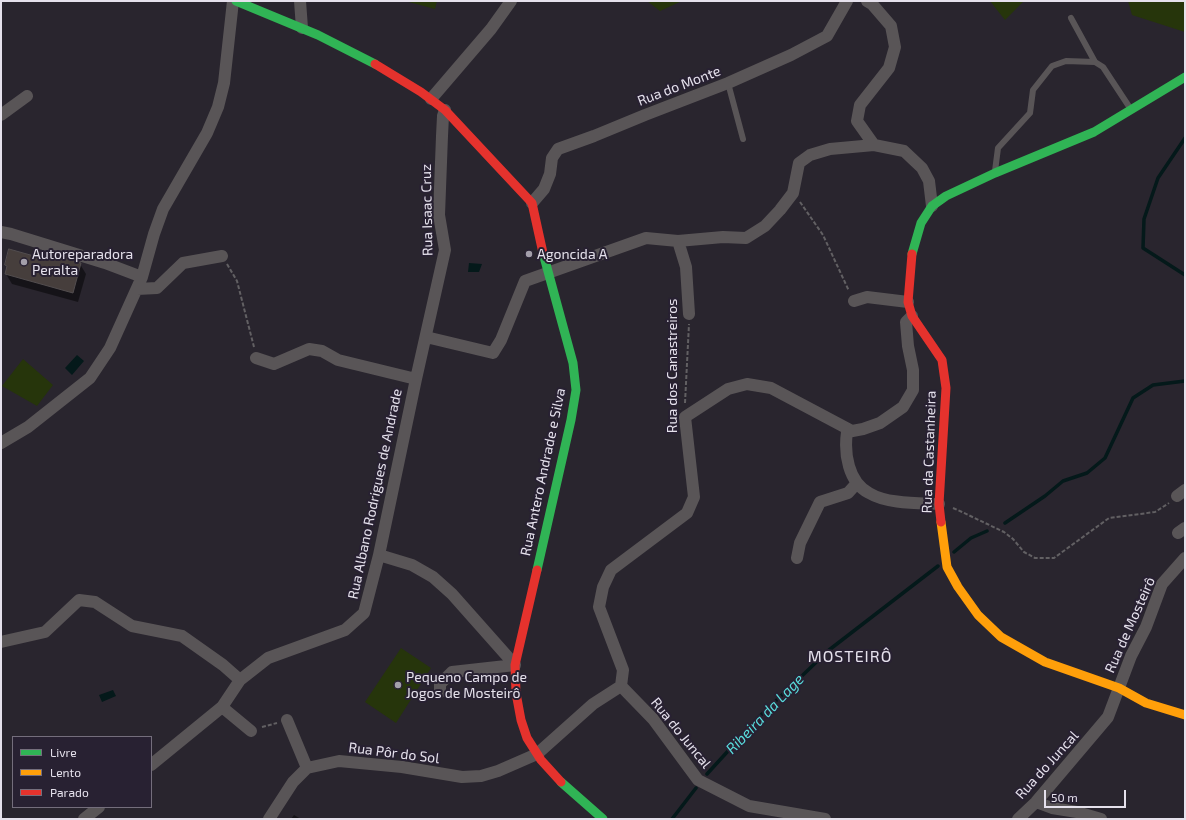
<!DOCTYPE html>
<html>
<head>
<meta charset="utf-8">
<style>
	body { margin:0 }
	#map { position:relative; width:1186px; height:820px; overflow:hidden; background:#29252e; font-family:"Exo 2",sans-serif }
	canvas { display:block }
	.frame { position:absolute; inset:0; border:2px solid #e5e1ec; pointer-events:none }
	.legend { position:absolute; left:12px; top:736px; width:140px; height:72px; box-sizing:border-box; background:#282132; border:1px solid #746e7c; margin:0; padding:5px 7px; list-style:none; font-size:12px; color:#e5e1ec }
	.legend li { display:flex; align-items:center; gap:8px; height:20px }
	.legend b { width:20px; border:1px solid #746e7c }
	.scale { position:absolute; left:1044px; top:790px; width:82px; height:18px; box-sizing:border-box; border:2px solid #e5e1ec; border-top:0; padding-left:5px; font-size:12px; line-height:14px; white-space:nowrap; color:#e5e1ec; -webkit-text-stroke:3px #282132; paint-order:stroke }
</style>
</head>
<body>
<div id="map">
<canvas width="1186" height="820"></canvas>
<div class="frame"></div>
<ul class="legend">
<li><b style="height:5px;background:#30b455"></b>Livre</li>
<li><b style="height:5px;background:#ff9f0a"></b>Lento</li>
<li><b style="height:5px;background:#e5322d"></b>Parado</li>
</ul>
<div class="scale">50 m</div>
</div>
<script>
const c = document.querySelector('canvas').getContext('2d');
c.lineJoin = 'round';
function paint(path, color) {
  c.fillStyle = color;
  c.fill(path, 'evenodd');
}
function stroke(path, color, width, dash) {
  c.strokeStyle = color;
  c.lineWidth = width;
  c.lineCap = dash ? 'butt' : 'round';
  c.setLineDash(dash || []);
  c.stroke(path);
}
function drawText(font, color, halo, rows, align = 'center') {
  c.font = font + ' "Exo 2",sans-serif';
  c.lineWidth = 4;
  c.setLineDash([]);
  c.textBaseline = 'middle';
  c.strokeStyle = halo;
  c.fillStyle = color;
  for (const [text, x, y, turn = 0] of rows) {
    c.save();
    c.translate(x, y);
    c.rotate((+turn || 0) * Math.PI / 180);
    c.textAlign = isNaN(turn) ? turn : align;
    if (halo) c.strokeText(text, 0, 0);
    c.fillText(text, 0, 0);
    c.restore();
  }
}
paint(new Path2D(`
	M405 1H437L435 9Z
	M647 1H682L660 11Z
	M990 1H1024L1005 20Z
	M1128 1H1185V32L1132 15Z
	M23 359 53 385 37 406 2 386Z
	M401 648 431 668 396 723 365 702Z`), '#26350b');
paint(new Path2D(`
	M469 263 482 264 479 272H468Z
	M77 355 84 361 72 375 65 368Z
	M113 690 116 696 102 702 99 695Z`), '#04191a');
paint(new Path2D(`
	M42 259 80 264 86 274 78 302 12 284 6 274 8 269 6 265Z
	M294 815 301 819H291Z`), '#0007');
stroke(new Path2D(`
	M1185 138 1158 178 1144 219 1143 248 1185 275
	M1005 523 1045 496 1063 481 1087 473 1105 458 1133 398 1153 385 1185 381
	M954 552 971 538 987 531
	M707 774 760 716 829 650 938 566
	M672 819 696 788`), '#04191a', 3.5);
const building = new Path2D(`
	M9 249 41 258 43 252 81 263 73 293 5 274 7 266 5 265Z`);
paint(building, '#463e3c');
stroke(building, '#524d4f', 1);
stroke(new Path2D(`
	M800 202 823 235 849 291
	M227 264 237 281 254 347
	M685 403 689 324
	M953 508 962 512 1004 532 1013 539 1024 552 1035 558H1054L1109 518 1155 512 1169 503
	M262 727 277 723`), '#626063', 2, [4, 2]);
stroke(new Path2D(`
	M1071 18 1095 62
	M728 83 743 139
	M995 171 998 148 1030 113 1033 90 1052 66 1066 61 1095 62 1103 67 1130 108`), '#595557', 6);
stroke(new Path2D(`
	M300 1 302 28
	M867 1 872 4 891 26 895 47 889 68 860 105 857 121 874 145 904 151 922 168 929 181 932 206
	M431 99 491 29 511 1
	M1 115 27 96
	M532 203 544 189 550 174 552 158 558 149 594 136 645 115 728 83 791 55 827 36 847 1
	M1 232 11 234 105 263 142 277
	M678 241 686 267 689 314
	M137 289 157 288 183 263 222 256
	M854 301 867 297 908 302
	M912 316 906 322 908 346 913 370V390L903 407 880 423 863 429 847 432C844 453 848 482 869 493 887 504 918 503 939 504
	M426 337 493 353 501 340 525 281 646 238 678 241 723 237 746 238 765 226 780 210 793 193 799 163 810 155 830 149 874 145
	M256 358 274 364 309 349 322 351 338 360 416 379
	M1 443 28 427 90 378 110 348 142 277 154 234 163 209 207 133 218 107 224 83 233 1
	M1177 496 1185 490
	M1178 533 1185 528
	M379 555 412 565 433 577 452 594 515 665
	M797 558 800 543 820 502 848 493 857 483
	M1 642 45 632 79 600 95 602 132 626 182 636 223 665 240 680
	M621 686 623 670 599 607 603 587 611 570 687 513 694 497 685 417 728 389 747 384 771 388 852 431
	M621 686 653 719 698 780 749 806 825 819
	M440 692V684L452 672 515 665
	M222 707 251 731
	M287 720 307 768
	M151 765 222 707 240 680 268 658 345 630 364 613 379 555 416 379 445 250 439 215 442 136 443 116 445 110
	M1036 802 1052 808 1077 812 1101 819
	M84 819 99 807
	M269 819 293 782 307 768 339 761 402 767 462 777 481 776 498 771 537 754 593 704 621 686
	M1018 819 1036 802 1108 717 1131 656 1146 627 1162 584 1185 558`), '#595557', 12);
stroke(new Path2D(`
	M236 1 318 35 375 64
	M912 254 921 223 932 206 946 196 995 173 1094 132 1185 77
	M537 570 571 420 576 390 573 363 543 253
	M561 782 603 819`), '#30b455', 9);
stroke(new Path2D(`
	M941 522 947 567 958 587 978 615 1001 637 1045 662 1119 688 1146 703 1185 715`), '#ff9f0a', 9);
stroke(new Path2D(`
	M375 64 421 92 445 110 532 203 543 253
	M912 254 908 302 912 316 942 360 946 388 939 504 941 522
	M537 570 515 665 516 693 521 720 527 738 541 760 561 782`), '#e5322d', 9);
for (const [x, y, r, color] of [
	[529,254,4,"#a39faa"],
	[24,262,4,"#a39faa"],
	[398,685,4,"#a39faa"]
]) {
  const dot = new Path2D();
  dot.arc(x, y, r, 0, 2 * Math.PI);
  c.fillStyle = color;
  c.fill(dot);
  stroke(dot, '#282132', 1.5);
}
drawText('14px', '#e5e1ec', '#282132', [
	["Rua do Monte",679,86,-21],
	["Rua Isaac Cruz",427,210,-91],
	["Rua dos Canastreiros",672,366,-90],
	["Rua da Castanheira",929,452,-88],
	["Rua Antero Andrade e Silva",543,472,-78],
	["Rua Albano Rodrigues de Andrade",375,494,-78],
	["Rua de Mosteirô",1130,625,-66],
	["Rua do Juncal",681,733,51],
	["Rua Pôr do Sol",394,753,7],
	["Rua do Juncal",1047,765,-48]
]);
drawText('14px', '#e5e1ec', '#282132', [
	["Autoreparadora",32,254],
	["Peralta",32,270],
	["Agoncida A",537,254],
	["Pequeno Campo de",406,677],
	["Jogos de Mosteirô",406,693]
], 'left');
drawText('italic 15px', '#59dddd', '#282132', [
	["Ribeira da Lage",765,714,-46]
]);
c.letterSpacing = '1px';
drawText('16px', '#e5e1ec', '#282132', [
	["MOSTEIRÔ",850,657]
]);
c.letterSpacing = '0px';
</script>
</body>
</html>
